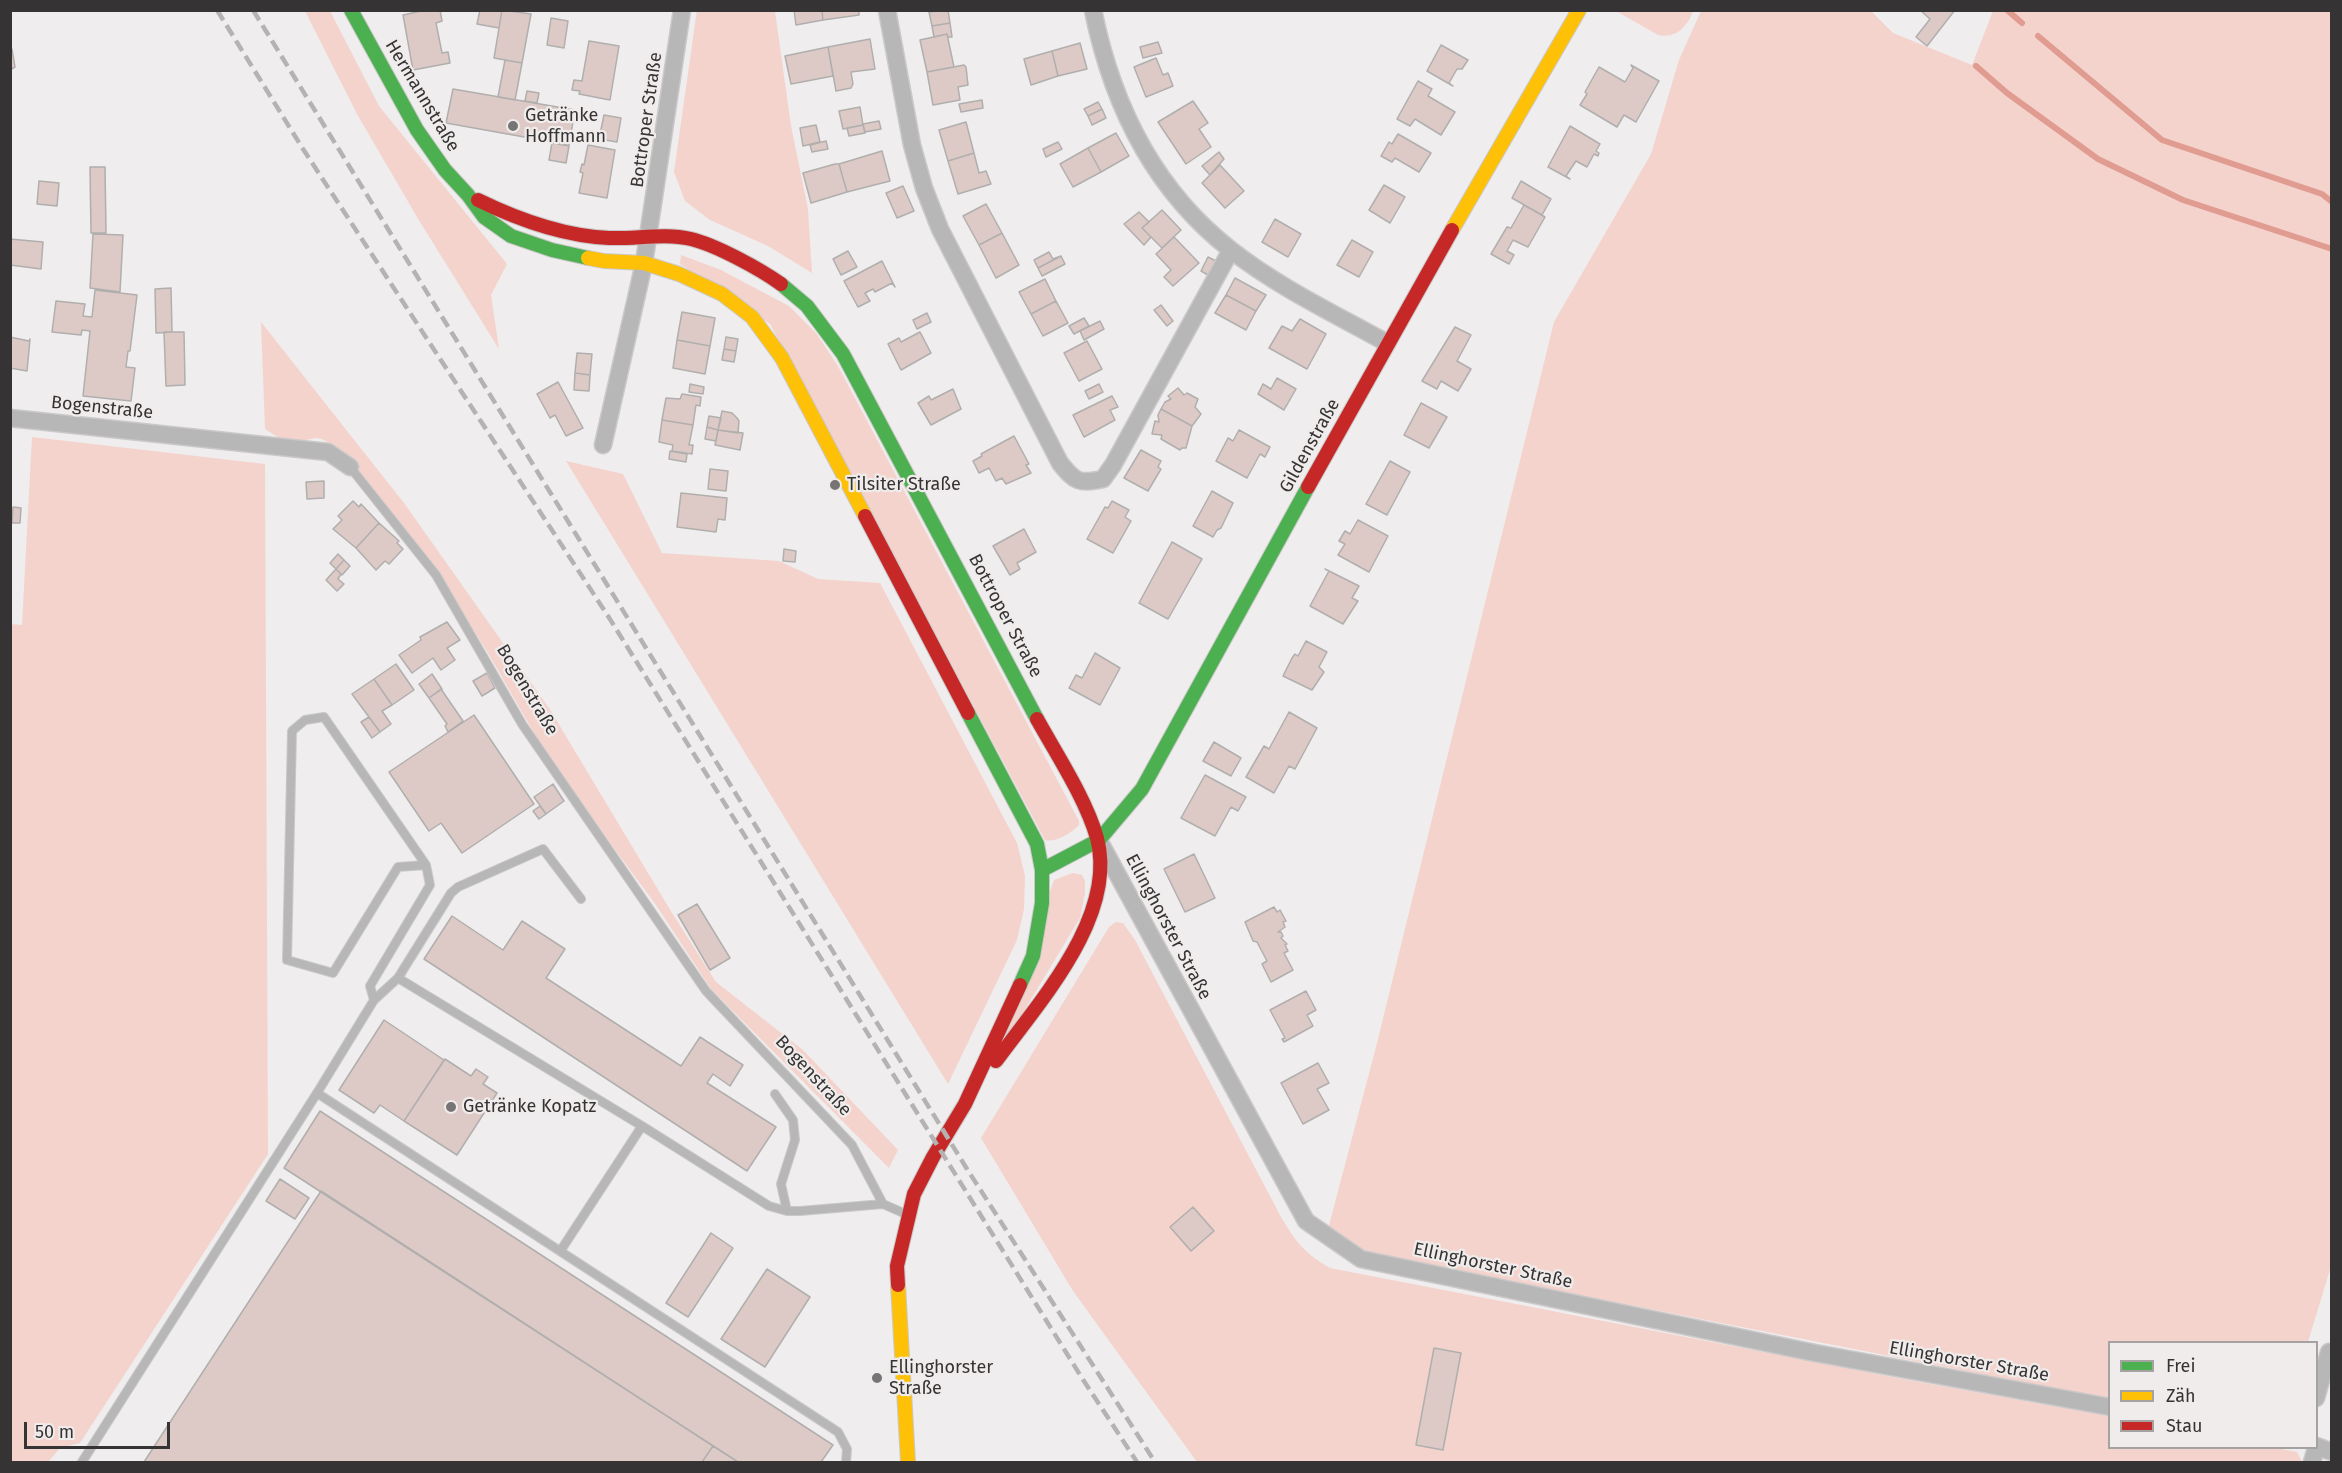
<!DOCTYPE html>
<html>
<head>
<meta charset="utf-8">
<style>
	body { margin:0 }
	#map { position:relative; width:2342px; height:1473px; overflow:hidden; background:#efeded; font-family:"Fira Sans",sans-serif }
	canvas { display:block }
	.frame { position:absolute; inset:0; border:12px solid #353333; pointer-events:none }
	.legend { position:absolute; left:2108px; top:1341px; width:210px; height:108px; box-sizing:border-box; background:#f0ecec; border:2px solid #a5a2a2; margin:0; padding:8px 10px; list-style:none; font-size:18px; color:#353333 }
	.legend li { display:flex; align-items:center; gap:12px; height:30px }
	.legend b { width:30px; border:2px solid #a5a2a2 }
	.scale { position:absolute; left:24px; top:1422px; width:146px; height:27px; box-sizing:border-box; border:3px solid #353333; border-top:0; padding-left:8px; font-size:18px; line-height:21px; white-space:nowrap; color:#353333; -webkit-text-stroke:4px #f0ecec; paint-order:stroke }
</style>
</head>
<body>
<div id="map">
<canvas width="2342" height="1473"></canvas>
<div class="frame"></div>
<ul class="legend">
<li><b style="height:8px;background:#4caf50"></b>Frei</li>
<li><b style="height:8px;background:#ffc107"></b>Zäh</li>
<li><b style="height:8px;background:#c62828"></b>Stau</li>
</ul>
<div class="scale">50 m</div>
</div>
<script>
const c = document.querySelector('canvas').getContext('2d');
c.lineJoin = 'round';
function paint(path, color) {
  c.fillStyle = color;
  c.fill(path, 'evenodd');
}
function stroke(path, color, width, dash) {
  c.strokeStyle = color;
  c.lineWidth = width;
  c.lineCap = dash ? 'butt' : 'round';
  c.setLineDash(dash || []);
  c.stroke(path);
}
function drawText(font, color, halo, rows, align = 'center') {
  c.font = font + ' "Fira Sans",sans-serif';
  c.lineWidth = 4.5;
  c.setLineDash([]);
  c.textBaseline = 'middle';
  c.strokeStyle = halo;
  c.fillStyle = color;
  for (const [text, x, y, turn = 0] of rows) {
    c.save();
    c.translate(x, y);
    c.rotate((+turn || 0) * Math.PI / 180);
    c.textAlign = isNaN(turn) ? turn : align;
    if (halo) c.strokeText(text, 0, 0);
    c.fillText(text, 0, 0);
    c.restore();
  }
}
paint(new Path2D(`
	M697 10 775 11 791 126 808 209 812 273 768 246 710 220 685 201 674 172Z
	M305 11H330L379 106 507 264 491 295 499 349 420 222 357 114Z
	M1616 11H1693C1688 26 1676 39 1658 35Z
	M1701 11H1871L1893 33 1972 65 1993 11H2331L2332 1263 2308 1342H2110L2109 1399 1364 1253 1328 1229 1375 1051 1554 322 1651 154 1679 60Z
	M681 255 721 270 789 306 816 333 838 366 1079 821V825C1071 833 1056 843 1045 840L770 324 680 264Z
	M261 322 404 503 549 708 669 908 716 982 803 1050 898 1150 889 1168 711 989 656 905 553 766 488 653 430 561 353 467 333 445 322 439 315 438 298 442 282 440 265 429Z
	M32 437 265 464 268 1154 80 1443 60 1448 48 1462H11L10 624 22 625Z
	M566 461 623 474 662 553 779 561 818 579 880 583 1017 843 1025 876 1024 909 1017 940 948 1084Z
	M1073 873 1082 875 1085 881V894L1080 918 989 1069 1054 880Z
	M1116 922 1123 923 1135 940 1281 1217C1296 1242 1304 1253 1330 1268L1903 1379 2109 1416 2110 1448H2276L2297 1452 2302 1462H1197L1073 1291 981 1138 1109 927Z`), '#f4d3cd');
stroke(new Path2D(`
	M2007 10 2022 23
	M2038 36 2162 140 2322 194 2332 202
	M1976 66 2007 93 2098 159 2183 200 2332 249`), '#e09c90', 6);
const building = new Path2D(`
	M426 10H440L442 21 436 23 442 53 448 52 450 63 413 70 403 15Z
	M480 10H502L499 28 477 24Z
	M502 10 531 14 522 63 494 58Z
	M794 10H822L823 20 796 25Z
	M822 10H859V15L823 20Z
	M948 10 950 23 932 26 929 12Z
	M1920 10H1955L1927 46 1916 37 1930 19Z
	M551 18 568 21 564 48 547 45Z
	M950 23 952 37H948L947 34 934 37 932 26Z
	M947 34 954 67 927 72 920 40Z
	M870 39 875 69 851 72 853 84 851 88 836 91 828 47Z
	M589 41 619 46 610 100 579 94 580 91 572 90 574 80 582 81Z
	M1158 42 1162 53 1143 58 1140 47Z
	M1080 43 1087 69 1058 76 1052 51Z
	M1441 45 1468 60 1462 69H1457L1449 83 1453 86 1427 71Z
	M828 47 833 76 791 84 785 56Z
	M10 49H12L15 67 10 70Z
	M1052 51 1058 76 1031 85 1024 59Z
	M1156 58 1163 75 1168 73 1173 86 1146 97 1134 67Z
	M505 60 522 63 515 100 498 97Z
	M964 65 966 67 968 85 958 87 960 100 933 105 927 72Z
	M1631 65 1659 81 1636 122 1624 115 1617 127 1580 105 1587 94 1585 92 1599 67 1625 82 1633 68Z
	M1418 81 1432 89 1428 96 1455 112 1441 135 1415 119 1410 126 1397 119Z
	M453 89 575 110 569 145 446 123Z
	M527 91 539 93 537 103 525 101Z
	M982 100 983 108 961 112 959 104Z
	M1193 101 1208 123 1199 129 1211 147 1186 164 1158 122Z
	M1098 102 1102 109 1088 116 1084 109Z
	M860 107 863 125 843 129 839 111Z
	M1102 109 1106 118 1092 125 1088 116Z
	M604 115 621 118 617 142 599 139Z
	M879 121 881 129 865 132 863 124Z
	M966 122 974 153 948 161 939 130Z
	M816 125 820 142 803 146 800 128Z
	M863 125 865 133 849 136 847 128Z
	M1570 126 1600 144 1596 151 1599 153 1598 156 1594 154 1587 167 1576 161 1566 176 1570 179 1548 167Z
	M1116 133 1129 156 1101 172 1088 148Z
	M1398 134 1431 153 1419 172 1395 158 1392 162 1381 156 1389 142 1392 144Z
	M826 141 828 149 812 152 810 145Z
	M1058 142 1062 149 1046 157 1043 149Z
	M552 143 569 146 566 163 549 160Z
	M588 145 615 150 607 198 579 193 583 173 580 172 582 164 584 165Z
	M1088 148 1101 172 1073 187 1060 164Z
	M882 151 890 181 847 192 839 164Z
	M1219 152 1224 159 1210 175 1202 166Z
	M974 153 979 173 986 171 991 184 958 194 948 161Z
	M835 164H839L847 192 811 203 803 173Z
	M1220 165 1244 191 1225 208 1202 183Z
	M90 167H105L106 233H91Z
	M39 181 59 183 57 206 37 204Z
	M1521 181 1551 199 1542 215 1512 198Z
	M1384 185 1405 197 1390 223 1369 210Z
	M903 186 914 211 897 218 886 193Z
	M986 204 1002 233 979 245 963 216Z
	M1524 205 1545 217 1528 247 1513 240 1507 251 1514 255 1509 264 1491 254 1507 227 1511 228Z
	M1162 210 1181 230 1162 248 1142 228Z
	M1139 212 1149 222 1142 228 1151 237 1144 245 1124 224Z
	M1275 219 1301 234 1288 257 1262 242Z
	M1002 233 1019 265 996 278 979 245Z
	M93 234 123 235 120 292 90 288Z
	M1174 237 1199 263 1173 286 1164 277 1171 270 1156 254Z
	M10 239 43 242 41 269 10 265Z
	M1352 240 1373 252 1359 277 1337 265Z
	M848 251 857 267 841 275 833 259Z
	M1049 252 1053 259 1061 256 1038 268 1034 260Z
	M1061 256 1065 264 1042 276 1038 268Z
	M1208 257 1216 261 1208 275 1201 271Z
	M882 261 895 287 892 283 875 292 873 289 865 293 870 301 858 307 844 281Z
	M1235 278 1266 295 1256 311 1226 295Z
	M1045 279 1056 301 1031 314 1019 292Z
	M171 288 172 332 156 333 155 289Z
	M95 290 137 295 130 351H128L126 367 135 368 131 401 83 396 90 331 82 330 81 335 52 332 56 301 85 304 83 316 92 317Z
	M1226 295 1256 311 1246 330 1215 313Z
	M1056 301 1068 323 1043 336 1031 314Z
	M1161 305 1173 321 1167 326 1154 310Z
	M682 312 715 318 710 346 677 340Z
	M927 313 931 322 917 329 913 320Z
	M1084 318 1089 326 1074 334 1069 326Z
	M1300 319 1326 334 1307 369 1269 348 1282 326 1292 331Z
	M1100 321 1104 329 1084 340 1080 331Z
	M1455 327 1471 335 1457 361 1471 369 1458 391 1441 381 1437 389 1422 381Z
	M164 332H184L185 385 166 386Z
	M920 332 931 353 901 370 888 344 899 338 901 342Z
	M10 337 29 341 30 339 27 371 10 368Z
	M726 337 738 339 736 351 724 349Z
	M677 340 710 346 705 374 673 368Z
	M1087 341 1102 369 1079 381 1064 353Z
	M724 349 736 351 734 362 722 360Z
	M577 353 592 354 590 375 575 373Z
	M575 373 590 375 589 391 574 390Z
	M1277 378 1296 389 1284 410 1258 394 1263 384 1271 389Z
	M558 382 583 428 566 436 555 415 550 418 537 394Z
	M690 384 704 387 703 394 689 392Z
	M1099 384 1103 392 1089 399 1085 391Z
	M1178 388 1184 395 1187 393 1198 399 1195 407 1201 414 1192 426 1161 409 1165 402 1171 399 1168 396Z
	M953 389 961 409 931 425 918 403 929 396 931 400Z
	M682 394 701 397 700 406 696 405 693 425 662 420 666 398 680 399Z
	M1112 396 1118 407 1110 410 1115 420 1084 437 1073 415Z
	M1421 403 1447 417 1429 448 1404 435Z
	M1161 409 1192 426 1186 448H1182L1180 450 1161 439 1162 435 1152 434 1155 421 1159 422 1158 415Z
	M722 411 732 413 737 418 739 421 738 433 718 430Z
	M709 416 721 418 718 430 707 427Z
	M662 420 693 425 689 445H693L692 454 672 451 673 445 659 442Z
	M707 427 718 430 716 441 705 439Z
	M718 430 743 433 740 450 715 445Z
	M1239 430 1270 447 1265 457 1260 454 1247 478 1216 461 1228 438 1233 441Z
	M1014 436 1029 464 1026 465 1031 473 1006 484 1002 478 996 481 989 468 979 473 973 461 982 456 981 454Z
	M1141 450 1161 461 1158 467 1161 469 1148 491 1124 478Z
	M670 451 687 454 686 462 669 459Z
	M1390 461 1410 472 1387 515 1366 504Z
	M710 469 728 471 726 491 708 489Z
	M324 481V498L307 499 306 482Z
	M1212 491 1233 503 1221 528 1217 530 1213 537 1193 526Z
	M681 493 727 498 725 520 718 519 716 532 677 527Z
	M353 501 359 507 361 504 379 523 356 548 333 529 342 520 338 516Z
	M1112 501 1129 510 1125 517 1131 521 1113 553 1087 539 1105 507 1108 508Z
	M13 507 21 508 20 523H12Z
	M1358 520 1388 536 1369 572 1338 555 1345 544 1339 541 1345 531 1350 534Z
	M379 523 399 541 397 543 403 549 389 564 385 561 376 570 356 548Z
	M1024 529 1036 552 1017 563 1020 569 1010 575 993 546Z
	M1172 542 1202 559 1168 619 1139 603Z
	M784 549 796 551 795 562 783 561Z
	M338 554 344 560 336 569 330 563Z
	M344 560 350 566 342 575 336 569Z
	M336 569 341 574 338 579 344 584 337 591 326 580Z
	M1325 569 1359 586 1352 598 1358 601 1343 624 1310 606 1329 571Z
	M447 622 460 640 447 648 455 660 441 670 433 658 412 673 399 655 421 640 420 637Z
	M1306 641 1327 652 1319 667 1324 672 1312 690 1283 676 1292 658 1295 654 1298 656Z
	M1095 653 1120 668 1100 705 1069 688 1076 675 1082 678Z
	M396 664 414 690 392 705 374 679Z
	M487 673 495 688 482 696 473 681Z
	M432 674 442 689 429 698 419 684Z
	M374 679 392 705 382 711 391 724 380 732 352 694Z
	M441 689 463 721 448 732 445 726 447 724 429 698Z
	M1289 712 1317 728 1295 769 1289 766 1274 793 1246 777 1264 746 1269 749Z
	M474 715 534 804 462 853 441 823 429 831 389 772Z
	M369 717 380 732 372 738 361 722Z
	M1214 742 1241 758 1231 776 1203 761Z
	M1205 775 1246 797 1238 811 1231 807 1215 836 1181 818Z
	M553 784 564 801 546 814 534 797Z
	M540 806 546 814 539 819 533 811Z
	M1194 854 1215 898 1185 912 1164 869Z
	M697 904 730 958 710 970 678 915Z
	M1274 907 1277 912 1280 910 1286 921 1283 922 1285 927 1278 932H1281L1283 936 1281 938 1287 944 1285 945 1288 951 1284 953 1293 970 1271 982 1262 964 1267 961 1257 942 1253 941 1245 922Z
	M452 916 503 950 522 921 565 949 546 978 681 1066 700 1037 743 1065 730 1086 713 1074 707 1083 776 1127 747 1171 424 959Z
	M1306 991 1316 1010 1307 1015 1313 1026 1284 1042 1282 1039 1285 1038 1270 1010Z
	M384 1020 444 1060 404 1121 380 1105 374 1113 339 1090Z
	M445 1059 471 1076 476 1069 488 1077 483 1084 497 1093 457 1155 404 1121Z
	M1318 1063 1329 1083 1317 1089 1329 1110 1303 1124 1281 1083Z
	M320 1111 833 1445 821 1462H738L284 1168Z
	M280 1179 309 1198 295 1219 266 1201Z
	M321 1191 713 1446 702 1462H144Z
	M1193 1207 1214 1231 1191 1251 1170 1227Z
	M711 1233 733 1248 688 1317 666 1303Z
	M767 1269 810 1297 765 1367 721 1339Z
	M1434 1348 1461 1353 1443 1450 1416 1445Z
	M713 1446 738 1462H702Z`);
paint(building, '#ddcac6');
stroke(building, '#b0afae', 1.5);
const lane = new Path2D(`
	M350 467 436 575 522 724 706 991 852 1145 883 1204
	M426 865 398 867 333 973 287 960 292 731 305 720 324 717 426 865 430 885 370 986 374 1000 398 978 642 1126 561 1250
	M398 978 451 893 458 887 543 849 581 899
	M317 1093 374 1000
	M775 1094 793 1120 795 1140 781 1184 787 1211
	M642 1126 769 1206 787 1211H800L883 1204 908 1215
	M82 1462 317 1093 838 1432 847 1449 846 1462`);
const street = new Path2D(`
	M887 10 912 145 924 188 940 229 1060 463C1075 482 1079 484 1103 479L1113 465 1231 250
	M1093 10C1112 104 1154 190 1231 250 1278 287 1335 314 1387 343
	M10 418 328 452 350 467
	M603 445 644 263 682 10
	M1102 846 1306 1221 1361 1259 1815 1353 2110 1407
	M2316 1398 2329 1352
	M2316 1446 2332 1452
	M2312 1462 2316 1448`);
const fast = new Path2D(`
	M351 10 417 130 445 170 468 195 484 217 511 236 552 250 588 258
	M781 284 807 306 843 354 1037 719
	M968 713 1037 844 1042 870V903L1033 956 1020 985
	M1042 870 1099 840 1142 789 1308 487`);
const slow = new Path2D(`
	M1452 230 1579 10
	M588 258 604 261 644 263 679 274 722 294 752 317 782 358 865 516
	M898 1285 908 1462`);
const jam = new Path2D(`
	M478 200C519 220 563 236 609 238 637 239 664 233 691 239 716 245 760 269 781 284
	M1308 487 1452 230
	M865 516 968 713
	M996 1061C1039 1002 1118 916 1097 838 1086 799 1057 755 1037 719
	M898 1285 897 1266 914 1194 933 1157 965 1104 1020 985`);
stroke(lane, '#cac8c8', 10);
stroke(street, '#cac8c8', 19);
stroke(fast, '#cac8c8', 16);
stroke(slow, '#cac8c8', 16);
stroke(jam, '#cac8c8', 16);
stroke(lane, '#b8b7b7', 8);
stroke(street, '#b8b7b7', 16);
stroke(fast, '#4caf50', 14);
stroke(slow, '#ffc107', 14);
stroke(jam, '#c62828', 14);
stroke(new Path2D(`
	M217 10 303 149 608 616 1082 1378 1137 1462
	M253 10 967 1169 1155 1462`), '#b4b2b2', 4.5, [12, 6]);
for (const [x, y, r, color] of [
	[513,126,6,"#767474"],
	[835,485,6,"#767474"],
	[451,1107,6,"#767474"],
	[877,1378,6,"#767474"]
]) {
  const dot = new Path2D();
  dot.arc(x, y, r, 0, 2 * Math.PI);
  c.fillStyle = color;
  c.fill(dot);
  stroke(dot, '#f0ecec', 2);
}
drawText('18px', '#353333', '#f0ecec', [
	["Hermannstraße",422,96,59],
	["Bottroper Straße",647,120,-82],
	["Bogenstraße",102,408,6],
	["Gildenstraße",1310,446,-61],
	["Bottroper Straße",1005,616,62],
	["Bogenstraße",527,690,59],
	["Ellinghorster Straße",1168,927,62],
	["Bogenstraße",813,1076,47],
	["Ellinghorster Straße",1493,1266,12],
	["Ellinghorster Straße",1969,1362,10]
]);
drawText('18px', '#353333', '#f0ecec', [
	["Getränke",525,116],
	["Hoffmann",525,137],
	["Tilsiter Straße",847,485],
	["Getränke Kopatz",463,1107],
	["Ellinghorster",889,1368],
	["Straße",889,1389]
], 'left');
</script>
</body>
</html>
